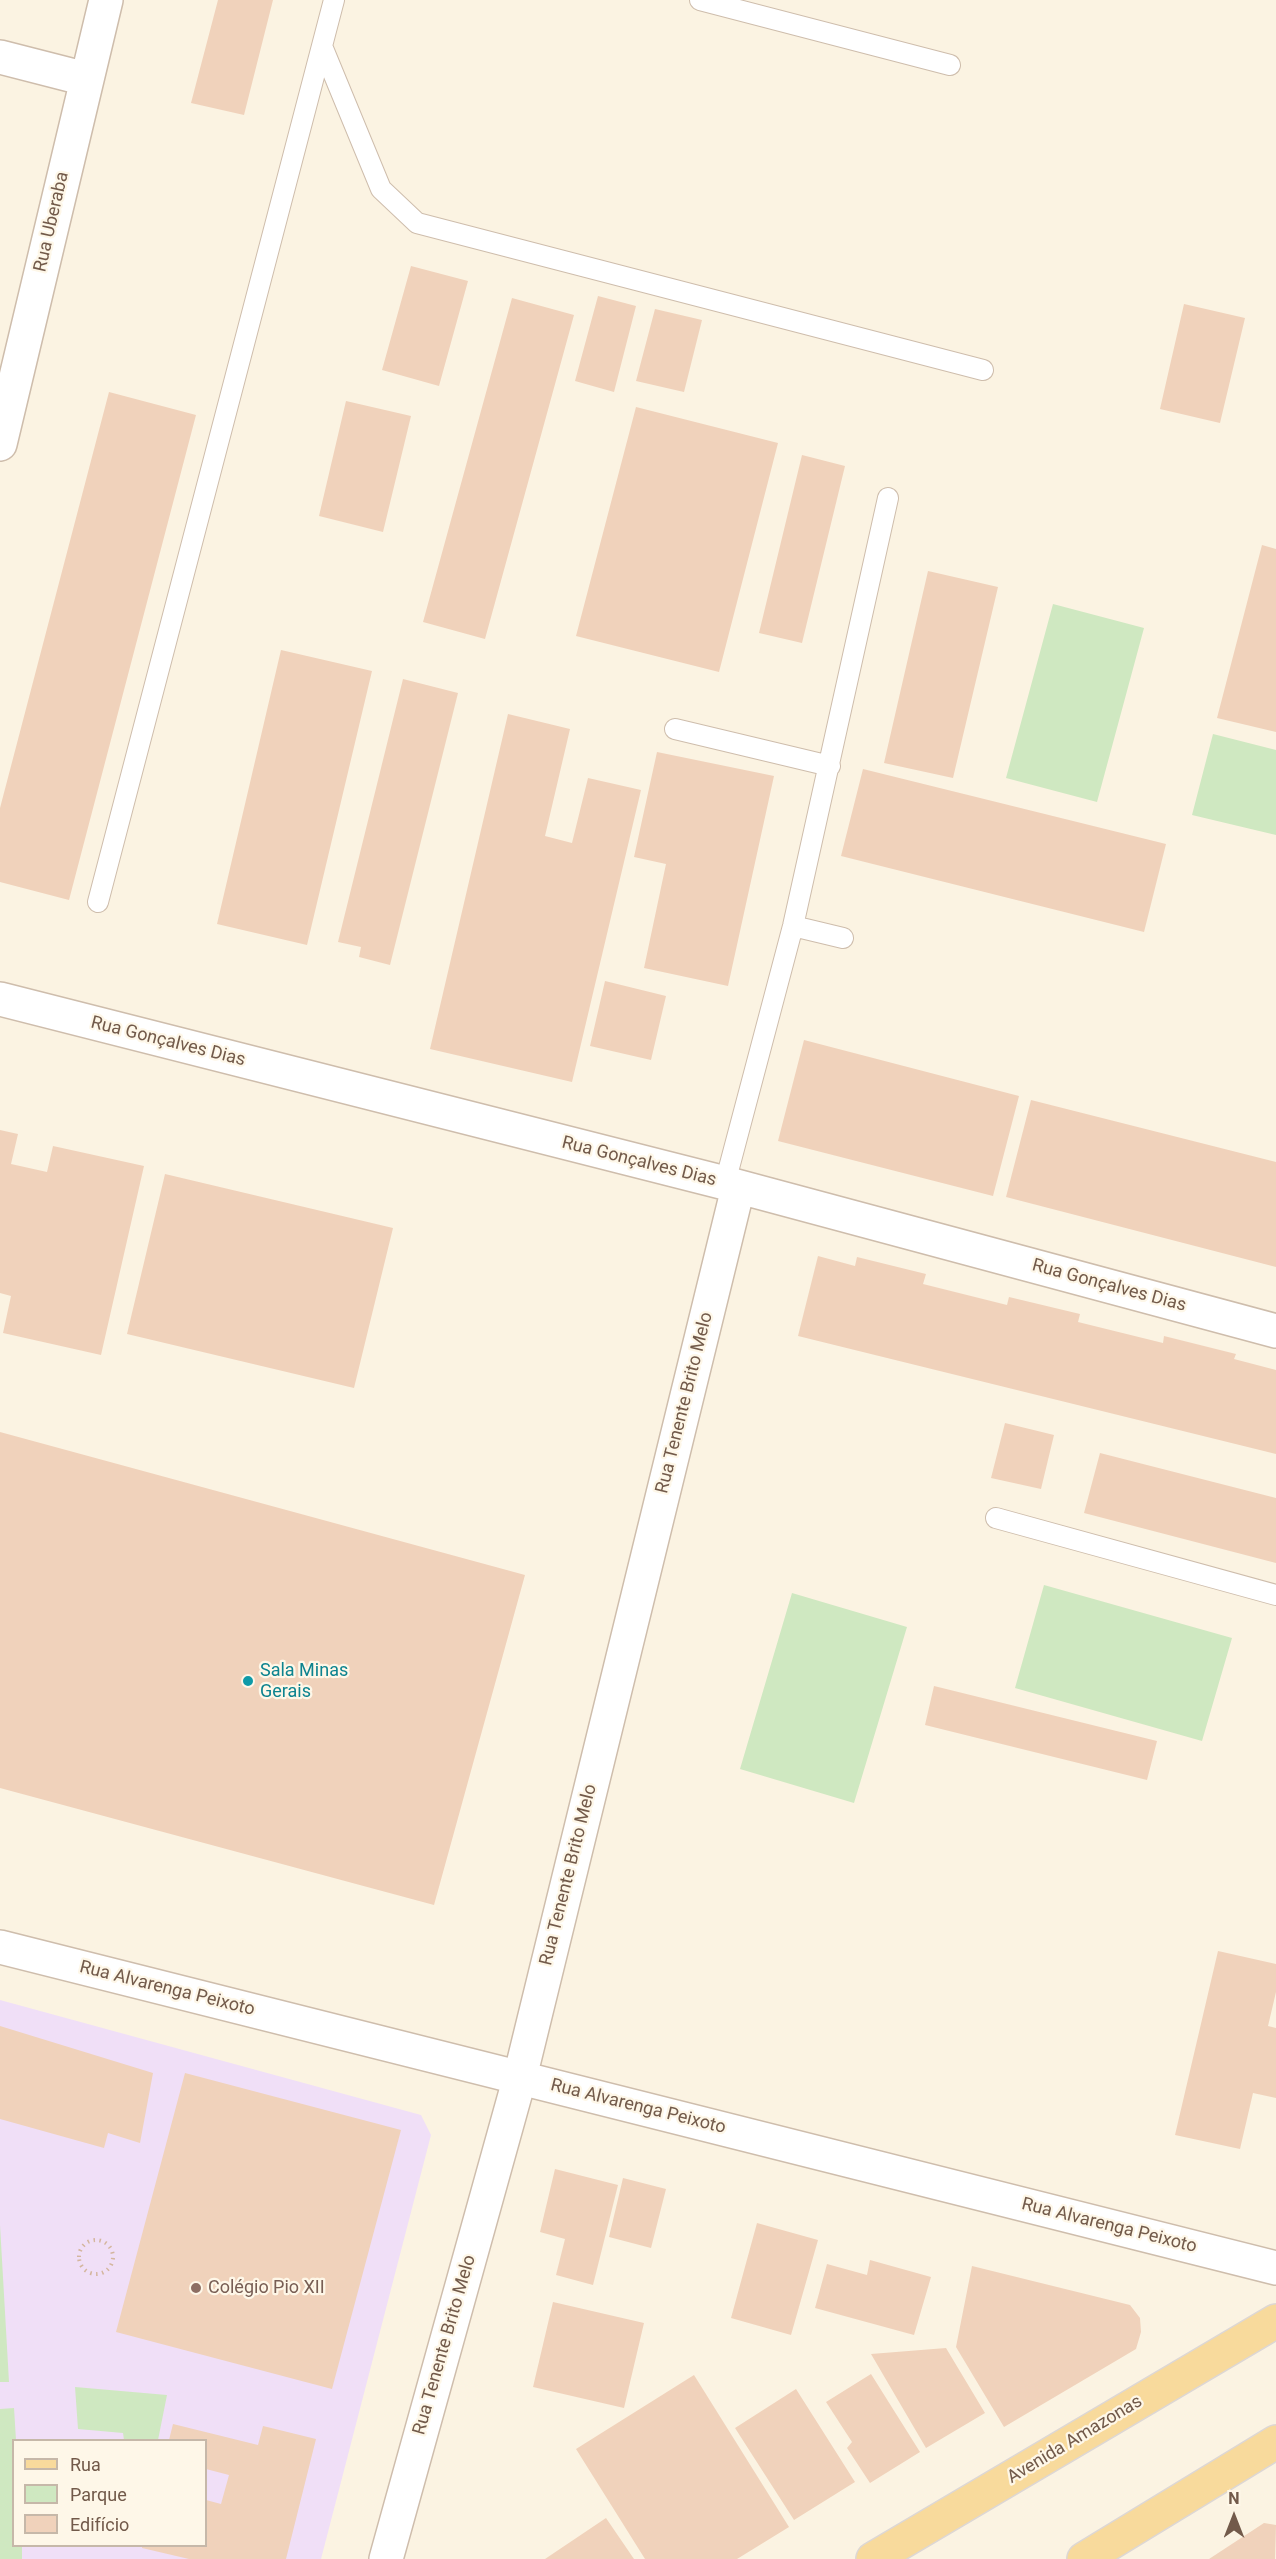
<!DOCTYPE html>
<html>
<head>
<meta charset="utf-8">
<style>
	body { margin:0 }
	#map { position:relative; width:1276px; height:2559px; overflow:hidden; background:#fbf3e2; font-family:Roboto,sans-serif }
	canvas { display:block }
	.legend { position:absolute; left:12px; top:2439px; width:195px; height:108px; box-sizing:border-box; background:#fef7e8; border:2px solid #c6b8a9; margin:0; padding:8px 10px; list-style:none; font-size:18px; color:#725a4a }
	.legend li { display:flex; align-items:center; gap:12px; height:30px }
	.legend b { width:30px; border:2px solid #c6b8a9 }
	.north { position:absolute; left:1204px; top:2487px; width:60px; height:60px; -webkit-text-stroke:4px #fef7e8; paint-order:stroke; rotate:0deg; font-size:16px; font-weight:700; line-height:24px; text-align:center; color:#725a4a }
	.north::after { content:''; display:block; margin:auto; width:21px; height:27px; background:#725a4a; clip-path:polygon(50% 0,100% 100%,50% 72%,0 100%) }
</style>
</head>
<body>
<div id="map">
<canvas width="1276" height="2559"></canvas>
<ul class="legend">
<li><b style="height:8px;background:#f8da9c"></b>Rua</li>
<li><b style="height:16px;background:#cfe8c1"></b>Parque</li>
<li><b style="height:16px;background:#f0d2bb"></b>Edifício</li>
</ul>
<div class="north">N</div>
</div>
<script>
const c = document.querySelector('canvas').getContext('2d');
c.lineJoin = 'round';
function paint(path, color) {
  c.fillStyle = color;
  c.fill(path, 'evenodd');
}
function stroke(path, color, width, dash) {
  c.strokeStyle = color;
  c.lineWidth = width;
  c.lineCap = dash ? 'butt' : 'round';
  c.setLineDash(dash || []);
  c.stroke(path);
}
function drawText(font, color, halo, rows, align = 'center') {
  c.font = font + ' Roboto,sans-serif';
  c.lineWidth = 4.5;
  c.setLineDash([]);
  c.textBaseline = 'middle';
  c.strokeStyle = halo;
  c.fillStyle = color;
  for (const [text, x, y, turn = 0] of rows) {
    c.save();
    c.translate(x, y);
    c.rotate((+turn || 0) * Math.PI / 180);
    c.textAlign = isNaN(turn) ? turn : align;
    if (halo) c.strokeText(text, 0, 0);
    c.fillText(text, 0, 0);
    c.restore();
  }
}
paint(new Path2D(`
	M0 2000 421 2115 431 2135 321 2559H0ZM14 2440H206V2546H14Z`), '#f0dff7');
paint(new Path2D(`
	M1053 604 1144 628 1097 802 1006 778Z
	M1213 734 1276 750V835L1192 815Z
	M1044 1585 1232 1638 1202 1741 1015 1688Z
	M792 1593 907 1627 854 1803 740 1769Z
	M0 2225 9 2382H0Z
	M75 2387 167 2395 158 2440H124L123 2433 78 2429Z
	M14 2408 16 2440H14V2546H22V2559H0V2409Z`), '#cfe8c1');
paint(new Path2D(`
	M218 0H273L244 115 191 103Z
	M411 266 468 281 439 386 382 370Z
	M598 296 636 306 614 392 575 381Z
	M512 298 574 315 485 639 423 622Z
	M1184 304 1245 318 1220 423 1160 409Z
	M655 309 702 320 684 392 636 381Z
	M109 392 196 415 69 900 0 882V808Z
	M346 401 411 416 383 532 319 516Z
	M636 407 778 443 719 672 576 636Z
	M802 455 845 466 802 643 759 633Z
	M1262 545 1276 549V732L1217 718Z
	M928 571 998 587 953 778 884 763Z
	M281 650 372 671 307 945 217 924Z
	M403 679 458 693 390 965 359 957 361 947 338 942Z
	M508 714 570 729 545 836 572 843 588 778 641 790 572 1082 430 1049Z
	M657 752 774 776 728 986 644 968 666 864 634 857Z
	M863 769 1166 844 1144 932 841 856Z
	M605 981 666 996 651 1060 590 1046Z
	M804 1040 1019 1096 993 1196 778 1141Z
	M1031 1100 1276 1162V1267L1006 1197Z
	M0 1130 18 1134 11 1164 47 1172 53 1146 144 1166 101 1355 3 1333 11 1296 0 1293Z
	M165 1174 393 1228 354 1388 127 1334Z
	M818 1256 855 1266 857 1257 926 1274 923 1284 1007 1305 1009 1297 1080 1314 1078 1322 1163 1343 1164 1336 1236 1354 1234 1359 1276 1370V1454L798 1336Z
	M1005 1423 1054 1435 1041 1489 991 1478Z
	M0 1432 525 1575 434 1905 0 1788Z
	M1100 1453 1276 1498V1563L1084 1513Z
	M934 1686 1157 1741 1147 1780 925 1725Z
	M1218 1951 1276 1964V1992L1268 2026 1276 2028V2098L1253 2093 1240 2149 1175 2135Z
	M0 2026 153 2073 140 2143 108 2133 104 2148 0 2119Z
	M185 2073 401 2130 332 2389 116 2332Z
	M555 2169 618 2185 593 2285 556 2275 565 2239 540 2232Z
	M623 2178 666 2189 651 2248 609 2237Z
	M757 2223 818 2240 791 2335 731 2318Z
	M870 2260 931 2277 914 2335 815 2308 827 2264 867 2275Z
	M972 2266 1130 2305 1140 2318 1141 2332 1136 2349 1004 2427 956 2347Z
	M553 2302 644 2323 624 2408 533 2387Z
	M946 2348 985 2413 926 2448 871 2354Z
	M871 2374 920 2452 870 2483 847 2448 852 2442 826 2402Z
	M694 2375 789 2527 737 2559H645L576 2449Z
	M796 2389 855 2482 794 2520 735 2428Z
	M173 2424 258 2445 263 2426 316 2439 286 2559H189L142 2548V2546H206V2500L221 2504 229 2475 206 2469V2440H169Z
	M606 2518 634 2559H545Z
	M1264 2523 1276 2525 1275 2559H1209Z`), '#f0d2bb');
const service = new Path2D(`
	M700 0 950 65
	M322 46 381 189 417 223 983 370
	M675 729 830 766
	M98 902 334 0
	M793 926 843 938
	M725 1183 793 926 888 498
	M996 1518 1276 1595`);
const minor = new Path2D(`
	M0 57 86 79
	M0 444 106 0
	M0 999 725 1183 1276 1331
	M0 1947 1276 2268
	M386 2559 520 2077 738 1188`);
const primary = new Path2D(`
	M873 2559 1276 2321
	M1084 2559 1276 2442`);
stroke(service, '#cebdac', 22);
stroke(minor, '#cebdac', 36);
stroke(primary, '#ddd7d4', 36);
stroke(new Path2D(`
	M79 2257a17 17 0 1 1 34 0a17 17 0 1 1-34 0Z`), '#d4b69e', 4, [1.5, 4.5]);
stroke(service, '#fff', 20);
stroke(minor, '#fff', 33);
stroke(primary, '#f8da9c', 33);
for (const [x, y, r, color] of [
	[248,1681,6,"#0f9aa8"],
	[196,2288,6,"#8d6e63"]
]) {
  const dot = new Path2D();
  dot.arc(x, y, r, 0, 2 * Math.PI);
  c.fillStyle = color;
  c.fill(dot);
  stroke(dot, '#fef7e8', 2);
}
drawText('18px', '#725a4a', '#fef7e8', [
	["Rua Uberaba",52,222,-77],
	["Rua Gonçalves Dias",168,1042,14],
	["Rua Gonçalves Dias",639,1162,14],
	["Rua Gonçalves Dias",1109,1286,15],
	["Rua Tenente Brito Melo",685,1403,-76],
	["Rua Tenente Brito Melo",569,1875,-76],
	["Rua Alvarenga Peixoto",167,1989,14],
	["Rua Alvarenga Peixoto",638,2107,14],
	["Rua Alvarenga Peixoto",1109,2226,14],
	["Rua Tenente Brito Melo",445,2345,-74],
	["Avenida Amazonas",1075,2440,-31]
]);
drawText('18px', '#0d838f', '#fef7e8', [
	["Sala Minas",260,1671],
	["Gerais",260,1692]
], 'left');
drawText('18px', '#785e54', '#fef7e8', [
	["Colégio Pio XII",208,2288]
], 'left');
</script>
</body>
</html>
